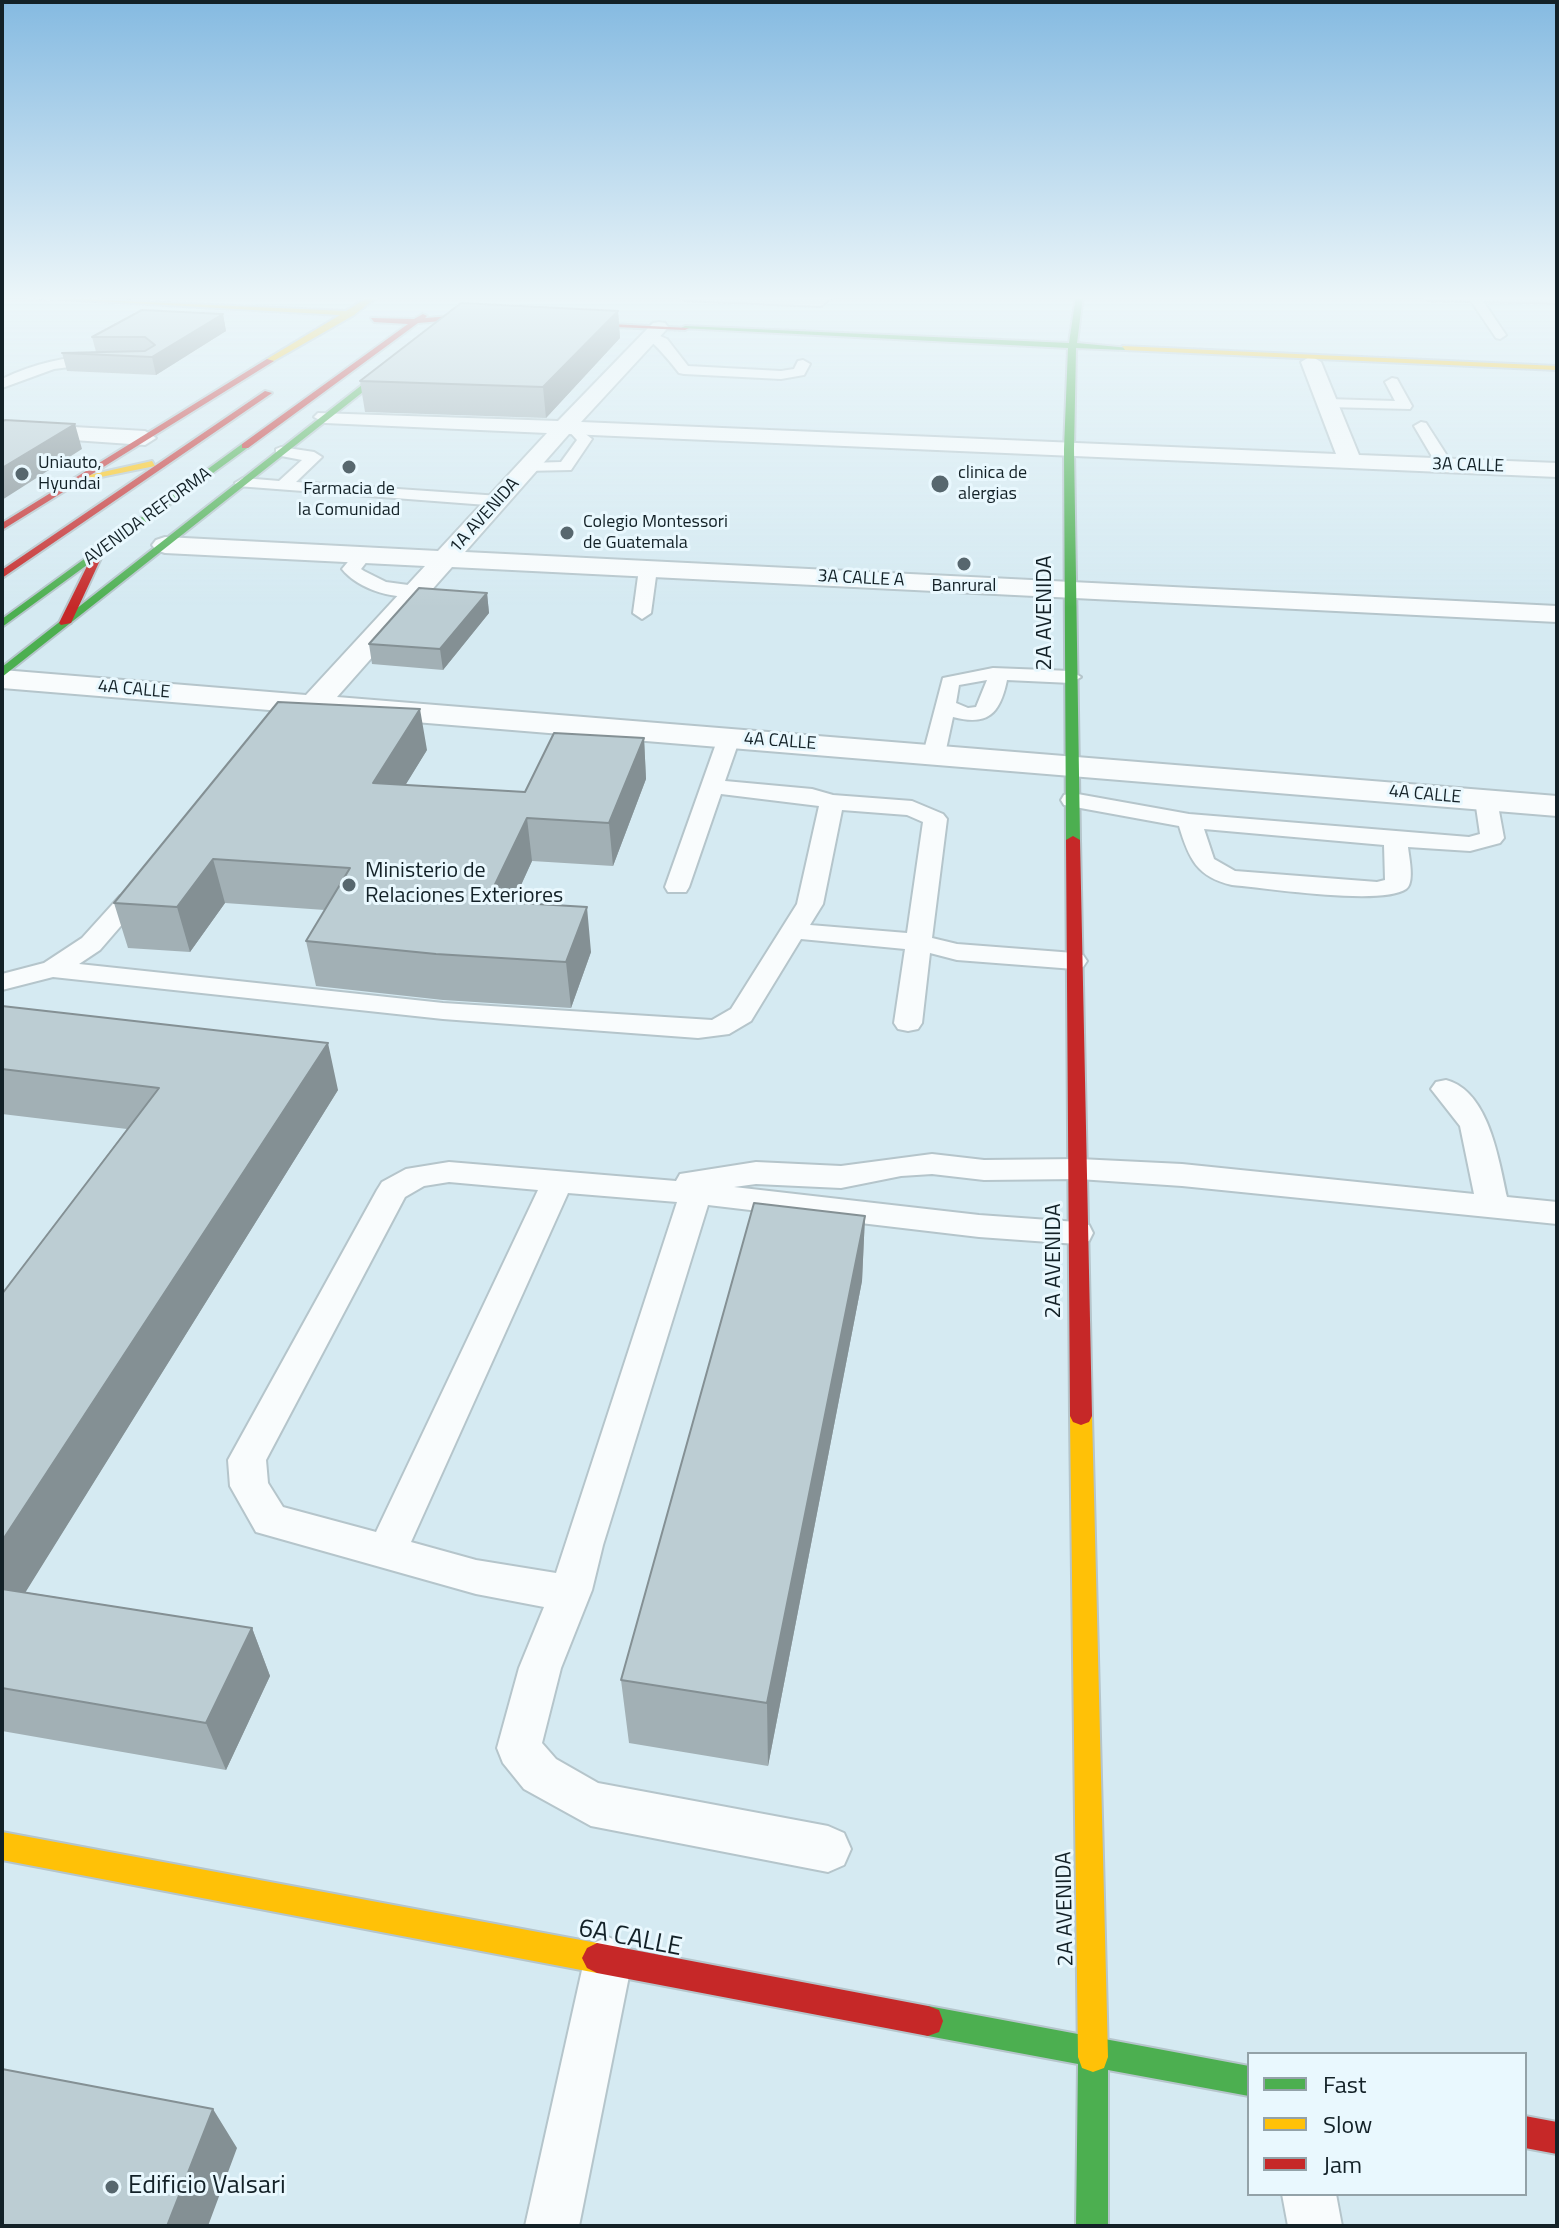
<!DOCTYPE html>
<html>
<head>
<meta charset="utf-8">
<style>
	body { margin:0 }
	#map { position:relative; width:1559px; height:2228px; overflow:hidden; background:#d5eaf2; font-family:"Titillium Web",sans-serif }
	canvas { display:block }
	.frame { position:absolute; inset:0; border:4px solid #132127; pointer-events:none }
	.legend { position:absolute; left:1247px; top:2052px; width:280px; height:144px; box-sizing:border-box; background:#e9f8fe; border:2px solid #93a2a8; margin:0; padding:10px 14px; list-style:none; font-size:24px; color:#132127 }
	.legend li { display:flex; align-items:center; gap:16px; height:40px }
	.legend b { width:40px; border:2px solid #93a2a8 }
</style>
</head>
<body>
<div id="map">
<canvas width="1559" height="2228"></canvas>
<div class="frame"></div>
<ul class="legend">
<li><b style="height:10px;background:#4caf50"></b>Fast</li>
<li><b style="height:10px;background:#ffc107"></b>Slow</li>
<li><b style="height:10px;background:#c62828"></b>Jam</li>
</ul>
</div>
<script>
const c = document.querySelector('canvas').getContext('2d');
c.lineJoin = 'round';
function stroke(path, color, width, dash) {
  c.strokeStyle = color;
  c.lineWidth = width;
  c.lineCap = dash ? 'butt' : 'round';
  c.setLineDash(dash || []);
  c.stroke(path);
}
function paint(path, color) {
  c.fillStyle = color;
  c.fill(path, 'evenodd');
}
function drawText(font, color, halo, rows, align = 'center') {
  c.font = font + ' "Titillium Web",sans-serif';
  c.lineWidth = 6;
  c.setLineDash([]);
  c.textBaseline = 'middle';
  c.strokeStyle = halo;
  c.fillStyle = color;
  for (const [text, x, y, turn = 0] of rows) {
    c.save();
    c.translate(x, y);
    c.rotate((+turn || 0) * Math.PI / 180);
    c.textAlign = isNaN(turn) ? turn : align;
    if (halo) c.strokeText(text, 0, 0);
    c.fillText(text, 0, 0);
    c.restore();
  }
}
const lane = new Path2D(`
	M679 296 813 298 833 296 821 306 685 300Z
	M1422 296H1557V303L1483 301 1506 335 1500 339 1496 338 1471 301 1428 300Z
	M651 332 667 339 688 366 781 371 794 369 798 361 803 360 810 364 804 375 781 379 684 374 679 373C668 359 658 347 645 336Z
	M104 355 111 359 109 362 54 369 2 388V379C34 363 68 356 104 355Z
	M1392 378 1397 379 1412 406 1410 409 1327 407 1320 403 1327 399 1395 401 1385 382Z
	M1421 422 1426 423 1453 465 1450 468H1440L1437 465 1414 426Z
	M573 424 592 439 571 470 524 471 521 468 529 463 561 462 577 440 566 428Z
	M281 447 314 452 322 457 296 482 500 496 508 501 500 506 237 486 235 483 243 478 279 481 302 460 276 455V449Z
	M363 550 372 555 361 569 364 571 386 582 423 587 426 591 423 595C397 601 359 590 342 569L357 551Z
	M648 564 657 569 651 613 642 619 633 613 639 569Z
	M993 668 1071 671 1081 677 1071 683 1007 680C1000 714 988 726 953 717L945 754 934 761 926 759 923 754 943 678ZM987 680 976 707 968 708 956 703 959 685Z
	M729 732 740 738 725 781 812 789 833 795 912 801 943 814 947 819 932 938 957 944 1074 953 1083 955 1087 961 1083 967 1074 969 957 960 930 953 922 1023 918 1029 908 1031 898 1029 894 1023 905 949 801 939 751 1021 729 1034 698 1038 443 1019 53 977 2 990V974L44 963 82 938 120 896H138L142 901 138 906 100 950 79 964 443 1003 712 1020 731 1009 797 904 819 806 721 794 689 887 686 892H668L665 887 718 738ZM842 810 907 815 923 822 907 933 810 925 823 904Z
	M1072 793 1189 814 1469 837 1480 834 1475 800 1478 795H1494L1497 800 1504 838 1500 843 1470 851 1408 847C1409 857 1415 883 1406 889 1382 906 1266 888 1232 885 1197 877 1189 859 1179 826L1064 805 1061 800 1064 795ZM1204 829 1384 845 1385 880 1377 882 1235 871 1214 859Z
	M1446 1080C1489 1091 1499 1161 1507 1197L1557 1202V1224L1182 1186 1079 1179 984 1180 932 1174 901 1176 841 1188 756 1184 734 1187 979 1215 1077 1222 1089 1225 1093 1233 1089 1241 1077 1244 979 1237 708 1205 603 1545 592 1590 561 1668 542 1743 556 1759 598 1783 828 1826 844 1833 851 1849 844 1865 828 1872 591 1826 524 1789 503 1763 497 1748 519 1668 544 1607 476 1594 256 1532 230 1486 228 1460 377 1190 382 1182 406 1169 449 1162 676 1181 680 1174 756 1162 841 1166 932 1154 984 1160 1079 1159 1182 1164 1474 1194 1460 1126 1431 1089 1436 1082ZM449 1182 538 1190 376 1532 283 1507 268 1483 266 1460 405 1197 424 1186ZM568 1193 677 1202 556 1573 476 1560 411 1542Z
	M608 1937 625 1944 632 1961 579 2226H525L584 1961 591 1944Z
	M1282 2194H1336L1342 2226H1288Z`);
const street = new Path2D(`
	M659 322 665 323 668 327 665 331 581 422 1336 454 1301 362 1311 356 1321 362 1359 455 1557 463V477L569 434 465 552 1557 606V622L452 567 337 697 1557 796V816L2 688V670L306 695 425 566 165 553 156 550 152 545 156 540 165 537 438 551 547 433 325 423 314 417 318 413 558 421 653 323Z
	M2 423 145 431 156 438 145 445 2 435Z`);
const fast = new Path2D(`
	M1076 296H1083L1077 343 1129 348 1125 350 1076 348 1074 449 1080 840 1073 844 1066 840 1064 449 1068 348 681 328 685 326 1069 343Z
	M404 352 411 354 2 677V667Z
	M242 444 250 446 2 627V619Z
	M928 2006 1249 2066V2096L1108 2070V2226H1076L1078 2064 928 2036 917 2032 913 2021 917 2010Z`);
const slow = new Path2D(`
	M10 296 346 311 370 296H378L354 315 270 363 267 359 340 315Z
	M1122 346 1557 366V370L1125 350Z
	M152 461 155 466 81 481 76 478Z
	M1081 1407 1089 1410 1092 1416 1108 2057 1104 2068 1093 2072 1082 2068 1078 2057 1070 1416 1073 1410Z
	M2 1832 597 1943 607 1948 612 1958 607 1968 597 1973 2 1860Z`);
const jam = new Path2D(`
	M423 314 427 316 425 318 453 316 689 328 685 330 453 320 418 323 248 448H242V444L408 324 374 322 371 318 414 319Z
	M267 359 274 361 2 530V523Z
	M265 391 272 393 2 578V570Z
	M97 553 102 556 71 623 61 625 59 623 92 556Z
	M1073 836 1080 840 1092 1416 1089 1422 1081 1425 1073 1422 1070 1416 1066 840Z
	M597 1943 928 2006 939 2010 943 2021 939 2032 928 2036 597 1973 587 1968 582 1958 587 1948Z
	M1525 2116 1557 2122V2154L1525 2148Z`);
stroke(lane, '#b5c5cb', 4);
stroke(street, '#b5c5cb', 4);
stroke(fast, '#b5c5cb', 4);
stroke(slow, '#b5c5cb', 4);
stroke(jam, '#b5c5cb', 4);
paint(lane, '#f9fcfd');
paint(street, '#f9fcfd');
paint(fast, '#4caf50');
paint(slow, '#ffc107');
paint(jam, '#c62828');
paint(new Path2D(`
	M618 311 620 338 546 418 365 412 360 381Z
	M223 314 226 331 156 375 67 371 62 353 96 352 92 337Z
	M487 593 489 613 443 670 372 664 369 644Z
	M644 738 646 779 613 866 532 861 513 903 591 952 571 1008 443 1000 316 986 306 941 325 910 225 903 190 952 128 948 114 903 427 750 405 785 525 792Z
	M2 1006 338 1090 25 1592 252 1628 270 1676 226 1770 2 1731V1294L127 1129 2 1114Z
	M865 1216 862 1281 768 1766 629 1743 621 1680Z`), '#a2b0b5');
paint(new Path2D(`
	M618 311 620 338 546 418 543 387Z
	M223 314 226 331 156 375 152 357Z
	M75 424 82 449 2 500V468Z
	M487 593 489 613 443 670 440 649Z
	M420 709 427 750 381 825 373 783Z
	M644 738 646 779 613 866 609 823Z
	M527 818 532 861 493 946 487 901Z
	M213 859 225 903 190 952 177 907Z
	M587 907 591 952 571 1008 566 962Z
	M328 1043 338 1090 2 1630V1541Z
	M865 1216 862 1281 768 1766 767 1703Z
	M252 1628 270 1676 226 1770 206 1723Z
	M213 2109 237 2148 208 2226H167Z`), '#849094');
const building = new Path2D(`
	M461 303 618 311 543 387 360 381Z
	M142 310 223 314 152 357 62 353 145 351 155 345 145 337H92Z
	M5 420 75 424 2 468V422Z
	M419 588 487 593 440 649 369 644Z
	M278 702 420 709 373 783 525 792 554 733 644 738 609 823 527 818 487 901 587 907 566 962 436 954 306 941 350 868 213 859 177 907 114 903Z
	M2 1006 328 1043 2 1541V1294L159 1088 2 1069Z
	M754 1203 865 1216 767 1703 621 1680Z
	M2 1589 252 1628 206 1723 2 1688Z
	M2 2069 213 2109 167 2226H2Z`);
paint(building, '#bccdd3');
stroke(building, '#849094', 2);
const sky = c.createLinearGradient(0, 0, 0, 608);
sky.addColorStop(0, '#85bae1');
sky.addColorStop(0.49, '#ecf6f9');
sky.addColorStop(1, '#ecf6f900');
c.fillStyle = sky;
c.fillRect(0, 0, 1559, 608);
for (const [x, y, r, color] of [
	[349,467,8,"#57676e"],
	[22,474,8,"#57676e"],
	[940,484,10,"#57676e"],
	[567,533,8,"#57676e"],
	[964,564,8,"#57676e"],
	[349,885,8,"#57676e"],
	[112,2187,8,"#57676e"]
]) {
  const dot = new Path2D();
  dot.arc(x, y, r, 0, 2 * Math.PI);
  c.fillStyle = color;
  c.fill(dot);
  stroke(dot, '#e9f8fe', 3);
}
drawText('18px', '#132127', '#e9f8fe', [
	["Uniauto,",38,464],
	["Hyundai",38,485],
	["clinica de",958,474],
	["alergias",958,495],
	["Farmacia de",349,490,"center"],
	["la Comunidad",349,511,"center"],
	["Colegio Montessori",583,523],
	["de Guatemala",583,544],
	["Banrural",964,587,"center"]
], 'left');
drawText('18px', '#132127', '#e9f8fe', [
	["3A CALLE",1468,466,2],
	["1A AVENIDA",485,516,-48],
	["AVENIDA REFORMA",148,517,-36],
	["3A CALLE A",861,579,3],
	["4A CALLE",134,690,5],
	["4A CALLE",780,742,4],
	["4A CALLE",1425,795,5]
]);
drawText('22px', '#132127', '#e9f8fe', [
	["2A AVENIDA",1046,613,-90],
	["2A AVENIDA",1055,1261,-90],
	["2A AVENIDA",1066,1909,-91]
]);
drawText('22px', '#132127', '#e9f8fe', [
	["Ministerio de",365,872],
	["Relaciones Exteriores",365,897]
], 'left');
drawText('26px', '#132127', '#e9f8fe', [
	["6A CALLE",630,1939,11]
]);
drawText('26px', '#132127', '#e9f8fe', [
	["Edificio Valsari",128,2187]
], 'left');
</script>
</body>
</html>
